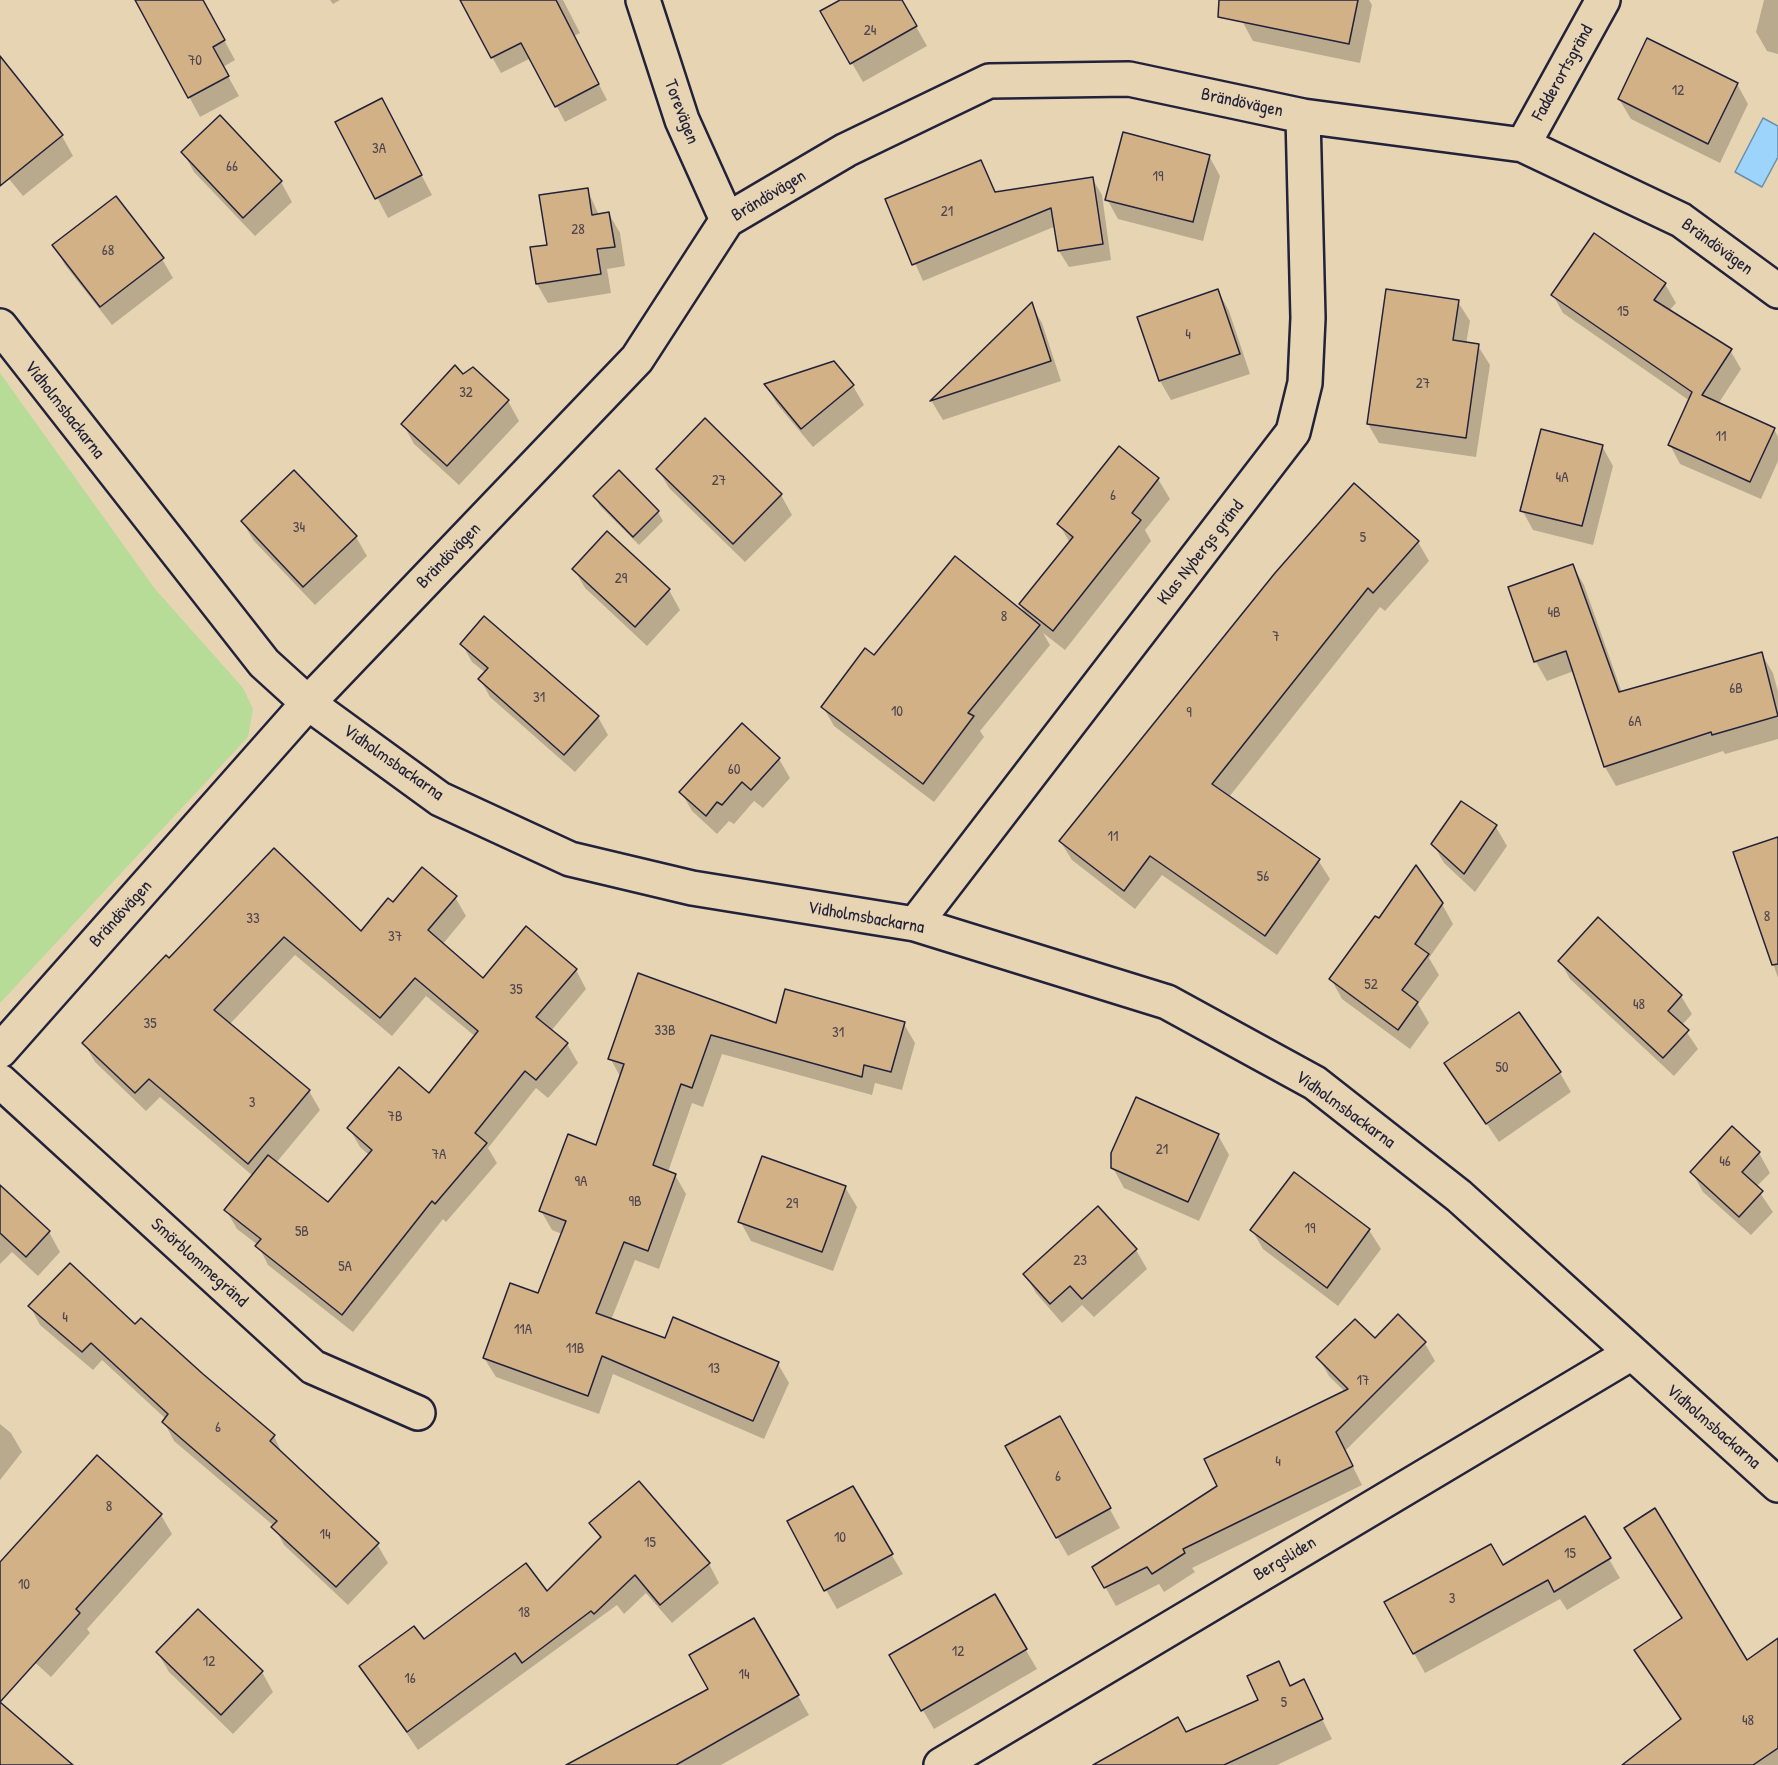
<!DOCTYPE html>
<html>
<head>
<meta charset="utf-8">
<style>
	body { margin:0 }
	canvas { display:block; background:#e7d4b2 }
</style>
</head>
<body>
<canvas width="1778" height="1765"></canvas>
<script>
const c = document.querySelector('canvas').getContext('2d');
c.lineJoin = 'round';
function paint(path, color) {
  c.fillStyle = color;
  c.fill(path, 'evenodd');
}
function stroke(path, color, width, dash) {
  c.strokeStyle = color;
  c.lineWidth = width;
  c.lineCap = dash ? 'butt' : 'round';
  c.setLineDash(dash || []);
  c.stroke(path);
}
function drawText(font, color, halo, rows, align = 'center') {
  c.font = font + ' "Patrick Hand",sans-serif';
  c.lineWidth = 4.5;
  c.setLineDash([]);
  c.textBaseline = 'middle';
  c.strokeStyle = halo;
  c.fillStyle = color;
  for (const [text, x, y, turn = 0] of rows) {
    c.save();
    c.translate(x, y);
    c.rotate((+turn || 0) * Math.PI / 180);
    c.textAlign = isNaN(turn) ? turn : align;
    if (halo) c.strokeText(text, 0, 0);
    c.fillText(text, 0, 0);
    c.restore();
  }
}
paint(new Path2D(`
	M0 373 155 589 243 688 253 709 248 737 0 1003Z`), '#b6dc97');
const water = new Path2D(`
	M1763 118 1778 126V157L1762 187 1735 172Z`);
paint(water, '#9cd4fb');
stroke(water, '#6b8dae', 1.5);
paint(new Path2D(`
	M137 0H202L235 60 223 67 239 96 200 117Z
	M330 0H340L333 4Z
	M483 0H563L580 33 574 36 607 100 565 122 531 58 501 73 492 57Z
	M843 0H901L927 46 863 82 822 12Z
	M1247 0H1369L1372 5 1360 63 1253 41 1242 21Z
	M1764 0H1778V54L1767 51 1756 32Z
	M1 60 62 136 73 156 23 196 0 168Z
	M1737 84 1748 104 1720 163 1631 119 1619 99Z
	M392 120 432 195 388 218 338 123Z
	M183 152 281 182 292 202 255 236 194 172Z
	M1209 156 1220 176 1203 241 1118 219 1107 199Z
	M981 162 996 193 1092 178 1102 195 1111 260 1069 267 1059 251 1056 226 923 281 887 200Z
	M587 189 599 215 609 214 620 233 625 266 607 269 611 293 548 303 537 284 548 246Z
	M54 245 162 259 173 278 112 325 65 265Z
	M1665 284 1676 303 1669 311 1730 350 1741 369 1718 404 1774 429 1778 437V461L1761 499 1680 464 1670 445 1690 401 1563 313 1553 295Z
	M1218 291 1229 311 1250 374 1171 400 1160 381 1139 318Z
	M1458 302 1470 321 1466 344 1478 346 1490 365 1476 457 1379 443 1368 424Z
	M1031 304 1042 323 1061 381 943 420 932 402Z
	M463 376 508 401 519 421 459 485 414 444 403 424Z
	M766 385 853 386 864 405 813 447 777 404Z
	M1602 446 1613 466 1593 545 1533 530 1522 510Z
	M1119 448 1158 479 1170 499 1145 530 1151 541 1065 650 1043 633 1050 645 980 731 984 737 934 802 834 726 823 707 874 657 1026 615 1020 605 1070 543 1059 524Z
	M658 469 781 495 792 515 745 562 669 488Z
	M595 497 658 512 663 521 639 545 600 506Z
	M242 521 356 537 367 556 315 605 254 541Z
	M607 533 669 590 680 610 647 646 585 588 574 569Z
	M1418 542 1429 561 1385 611 1380 607 1229 797 1318 860 1330 879 1277 955 1162 875 1135 909 1072 860 1060 841Z
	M1573 566 1584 585 1622 693 1761 653 1773 673 1778 692V739L1725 754 1723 751 1616 786 1605 767 1574 671 1547 681 1536 662 1510 588Z
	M462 644 598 717 608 735 575 772 490 697 480 679 486 673 472 662Z
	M779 759 790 778 763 808 754 801 734 824 729 821 717 834 692 811 681 792Z
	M1496 827 1507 846 1475 892 1444 863 1433 844Z
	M1778 838V978L1735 853Z
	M274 851 361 933 393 904 455 897 466 916 442 945 483 980 576 970 586 989 551 1031 567 1044 578 1063 548 1098 536 1088 488 1148 497 1163 446 1222 443 1219 353 1332 268 1265 258 1245 237 1229 226 1210 253 1176 160 1097 146 1111 95 1062 84 1043ZM295 955 392 1036 426 996 476 1037 429 1095 349 1128 360 1147 369 1155 328 1204 276 1163 320 1110 309 1091 229 1025Z
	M1442 904 1453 924 1429 958 1439 975 1418 1004 1429 1023 1410 1049 1342 999 1331 979 1379 920Z
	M1598 919 1681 996 1692 1014 1682 1025 1698 1049 1674 1076 1570 979 1560 961Z
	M639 975 777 1025 904 1024 915 1043 902 1090 875 1083 872 1095 722 1054 703 1107 692 1103 668 1172 675 1175 686 1194 659 1269 635 1260 611 1320 665 1340 778 1364 789 1383 764 1439 613 1374 599 1414 496 1377 484 1358 539 1295 562 1234 552 1230 541 1211 597 1146 621 1078 610 1058Z
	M1446 1064 1560 1073 1571 1092 1499 1142Z
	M1732 1129 1759 1153 1770 1173 1756 1187 1773 1212 1751 1235 1703 1192 1692 1172Z
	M1218 1135 1229 1155 1199 1221 1124 1188 1113 1168Z
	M845 1187 857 1207 833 1271 751 1241 740 1221Z
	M7 1194 49 1232 60 1252 38 1276 12 1252 0 1264V1202Z
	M1098 1208 1136 1250 1147 1269 1094 1317 1082 1305 1062 1323 1036 1293 1025 1274Z
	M1252 1230H1369L1381 1249 1338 1306 1263 1249Z
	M30 1306 135 1326 274 1436 283 1456 377 1544 388 1563 348 1605 284 1545 274 1526 174 1441 164 1422 166 1419 102 1360 93 1370 40 1325Z
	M1375 1340 1424 1342 1435 1361 1345 1451 1362 1485 1192 1568 1195 1572 1164 1592 1159 1584 1116 1606 1094 1567 1219 1486 1345 1392 1329 1376 1318 1357Z
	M0 1424 11 1433 22 1452 0 1480Z
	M1071 1437 1120 1528 1068 1556 1057 1537Z
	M97 1457 161 1515 172 1534 87 1629 90 1633 51 1677 0 1631V1562Z
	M852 1488 903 1574 837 1609 826 1590Z
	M1585 1518 1620 1578 1567 1610 1560 1599 1425 1673 1386 1603 1503 1567Z
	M591 1523 709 1564 719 1583 672 1623 646 1593 624 1614 617 1605 418 1750 361 1666 547 1594 601 1539Z
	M994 1596 1037 1669 934 1729 891 1656Z
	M198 1611 262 1672 273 1692 233 1734 169 1672 158 1653Z
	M754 1620 809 1715 721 1765H616L710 1690Z
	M1636 1651 1746 1662 1778 1661V1765H1624L1682 1721Z
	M1278 1663 1291 1687 1303 1681 1332 1739 1277 1765H1143L1186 1734 1260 1701Z`), '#0003');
const building = new Path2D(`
	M135 0H203L225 40 213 47 229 76 188 98Z
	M460 0H556L599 84 555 107 521 43 491 58Z
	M840 0H902L917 26 850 64 820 11Z
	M1219 0H1358L1349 44 1218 17Z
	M1647 38 1738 83 1708 144 1618 99Z
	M0 56 63 135 0 186Z
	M382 98 422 175 375 199 335 122Z
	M220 115 282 181 243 218 181 152Z
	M1123 132 1210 155 1193 222 1105 200Z
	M981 160 995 192 1093 177 1103 244 1058 251 1051 208 912 265 885 199Z
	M588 188 592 215 609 212 615 247 597 249 601 274 536 284 530 247 547 245 539 195Z
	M116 196 164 258 100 307 52 245Z
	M1594 233 1666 283 1654 300 1732 349 1702 395 1775 428 1750 482 1668 445 1692 392 1551 295Z
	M1218 289 1240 354 1159 381 1137 317Z
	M1386 289 1459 300 1453 340 1479 344 1466 438 1367 424Z
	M1032 302 1051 361 930 401Z
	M834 361 854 385 801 429 764 384Z
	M455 365 463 374 473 367 509 400 447 466 401 424Z
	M705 418 782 494 733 544 656 469Z
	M1541 429 1603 445 1582 526 1520 511Z
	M1119 446 1159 478 1132 513 1141 520 1053 631 1019 604 1073 537 1057 524Z
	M294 470 357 536 303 587 241 521Z
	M619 470 659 511 633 537 593 496Z
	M1354 483 1419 541 1373 593 1368 588 1212 784 1320 859 1265 936 1150 856 1124 891 1059 841 1275 573Z
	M607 531 670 589 635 627 572 569Z
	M955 556 1040 625 968 713 974 716 923 784 821 707 865 648 874 655Z
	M1573 564 1619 692 1762 652 1778 716 1712 735 1711 732 1604 767 1566 651 1534 662 1508 587Z
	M484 616 599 716 564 755 478 679 488 668 460 644Z
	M742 723 780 758 751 790 742 782 722 805 717 802 706 816 679 792Z
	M1461 801 1497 825 1464 874 1431 844Z
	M1778 837V964L1772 965 1733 852Z
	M274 848 361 931 388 898 393 902 422 867 457 896 428 930 483 978 526 926 577 969 536 1017 568 1043 536 1080 525 1071 475 1133 487 1143 435 1204 432 1201 342 1315 255 1246 261 1239 224 1210 268 1155 328 1202 372 1150 347 1128 399 1067 429 1093 478 1031 415 978 380 1018 284 937 214 1010 310 1090 248 1164 149 1079 135 1093 82 1043 166 955 169 958Z
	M1416 865 1443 903 1415 944 1429 954 1402 990 1418 1002 1398 1030 1329 979 1375 916 1379 918Z
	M1598 917 1682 995 1668 1011 1689 1030 1663 1058 1558 961Z
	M638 973 776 1023 785 989 905 1022 891 1072 864 1065 862 1077 711 1035 692 1088 681 1084 653 1165 676 1174 648 1251 624 1242 596 1313 665 1338 673 1317 779 1362 753 1421 602 1356 588 1396 483 1358 510 1283 538 1293 566 1221 539 1211 568 1134 596 1145 624 1064 608 1059Z
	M1519 1012 1561 1072 1486 1124 1444 1063Z
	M1136 1097 1219 1134 1188 1202 1111 1168V1153Z
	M1732 1126 1760 1152 1742 1172 1763 1191 1739 1217 1690 1172Z
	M762 1156 846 1186 822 1252 738 1222Z
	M1294 1172 1370 1229 1327 1288 1250 1230Z
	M0 1185 50 1231 26 1257 0 1233Z
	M1098 1206 1137 1249 1082 1299 1070 1286 1050 1304 1023 1274Z
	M70 1263 135 1324 141 1318 203 1374 275 1435 270 1441 379 1543 336 1587 271 1527 277 1521 162 1422 168 1414 91 1343 82 1352 28 1306Z
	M1398 1314 1426 1342 1336 1432 1353 1466 1183 1549 1185 1553 1152 1574 1147 1567 1104 1588 1092 1567 1217 1486 1204 1459 1348 1389 1316 1357 1355 1319 1375 1338Z
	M1060 1416 1111 1508 1056 1538 1005 1446Z
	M97 1455 162 1514 76 1609 80 1613 0 1702V1562Z
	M639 1481 710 1563 660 1605 635 1575 594 1614 591 1611 522 1663 515 1653 407 1732 359 1666 414 1626 424 1639 526 1563 547 1591 601 1537 589 1523Z
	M853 1486 893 1554 824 1591 787 1521Z
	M1655 1508 1747 1660 1778 1638V1748L1753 1765H1622L1681 1719 1634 1650 1682 1618 1624 1528Z
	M1585 1516 1611 1558 1554 1592 1548 1580 1413 1654 1384 1602 1491 1544 1503 1565Z
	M995 1594 1027 1649 921 1711 889 1655Z
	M198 1609 263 1671 221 1715 156 1652Z
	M754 1618 799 1695 676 1765H566L708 1689 689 1655Z
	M1279 1661 1290 1686 1304 1679 1323 1719 1224 1765H1093L1178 1717 1186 1732 1258 1700 1247 1676Z
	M0 1702 73 1765H0Z`);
paint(building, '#d3b186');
stroke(building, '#22223b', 1.5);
const street = new Path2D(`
	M643 0 682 120 727 220
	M1523 145 1603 0
	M0 326 264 663 308 703 440 799 570 859 692 888 915 924 1167 1002 1315 1083 1459 1196 1778 1485
	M915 924 1293 432 1305 383 1308 318 1303 116
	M0 1051 308 703 637 359 727 220 846 150 989 81 1129 79 1303 116 1523 145 1681 220 1778 291
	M0 1081 313 1367 418 1413
	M941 1765 1630 1354`);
stroke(street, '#22223b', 38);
stroke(street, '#e7d4b2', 33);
drawText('15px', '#4e464e', null, [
	["24",870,31],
	["70",195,61],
	["12",1678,91],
	["3A",379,149],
	["66",232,167],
	["19",1158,177],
	["21",947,212],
	["28",578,230],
	["68",108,251],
	["15",1623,312],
	["4",1188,335],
	["27",1423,384],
	["32",466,393],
	["11",1721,437],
	["4A",1562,478],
	["27",719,481],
	["6",1113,496],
	["34",299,528],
	["5",1363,538],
	["29",621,579],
	["4B",1554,613],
	["8",1004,617],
	["7",1276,637],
	["6B",1736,689],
	["31",539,698],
	["10",897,712],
	["9",1189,713],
	["6A",1635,722],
	["60",734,770],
	["11",1113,837],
	["56",1263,877],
	["8",1767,917],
	["33",253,919],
	["37",395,937],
	["52",1371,985],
	["35",516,990],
	["48",1639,1005],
	["35",150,1024],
	["33B",665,1031],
	["31",838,1033],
	["50",1502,1068],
	["3",252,1103],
	["7B",395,1117],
	["21",1162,1150],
	["7A",439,1155],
	["46",1725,1162],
	["9A",581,1182],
	["9B",635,1202],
	["29",792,1204],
	["19",1310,1229],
	["5B",302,1232],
	["23",1080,1261],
	["5A",345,1267],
	["4",65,1318],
	["11A",523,1330],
	["11B",575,1349],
	["13",714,1369],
	["17",1363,1381],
	["6",218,1428],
	["4",1278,1462],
	["6",1058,1477],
	["8",109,1507],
	["14",325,1535],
	["10",840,1538],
	["15",650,1543],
	["15",1570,1554],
	["10",24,1585],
	["3",1452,1599],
	["18",524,1613],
	["12",958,1652],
	["12",209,1662],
	["14",744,1675],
	["16",410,1679],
	["5",1284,1703],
	["48",1748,1721]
]);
drawText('18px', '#22223b', '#e7d4b2', [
	["Fadderortsgränd",1563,73,-61],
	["Brändövägen",1242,103,12],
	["Torevägen",681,112,69],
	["Brändövägen",769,196,-31],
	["Brändövägen",1717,247,36],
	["Vidholmsbackarna",64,410,52],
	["Klas Nybergs gränd",1201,553,-52],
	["Brändövägen",449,556,-46],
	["Vidholmsbackarna",393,763,35],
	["Brändövägen",121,914,-48],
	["Vidholmsbackarna",866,918,10],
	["Vidholmsbackarna",1345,1110,36],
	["Smörblommegränd",199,1263,42],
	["Vidholmsbackarna",1713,1427,41],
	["Bergsliden",1285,1559,-31]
]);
</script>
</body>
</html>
